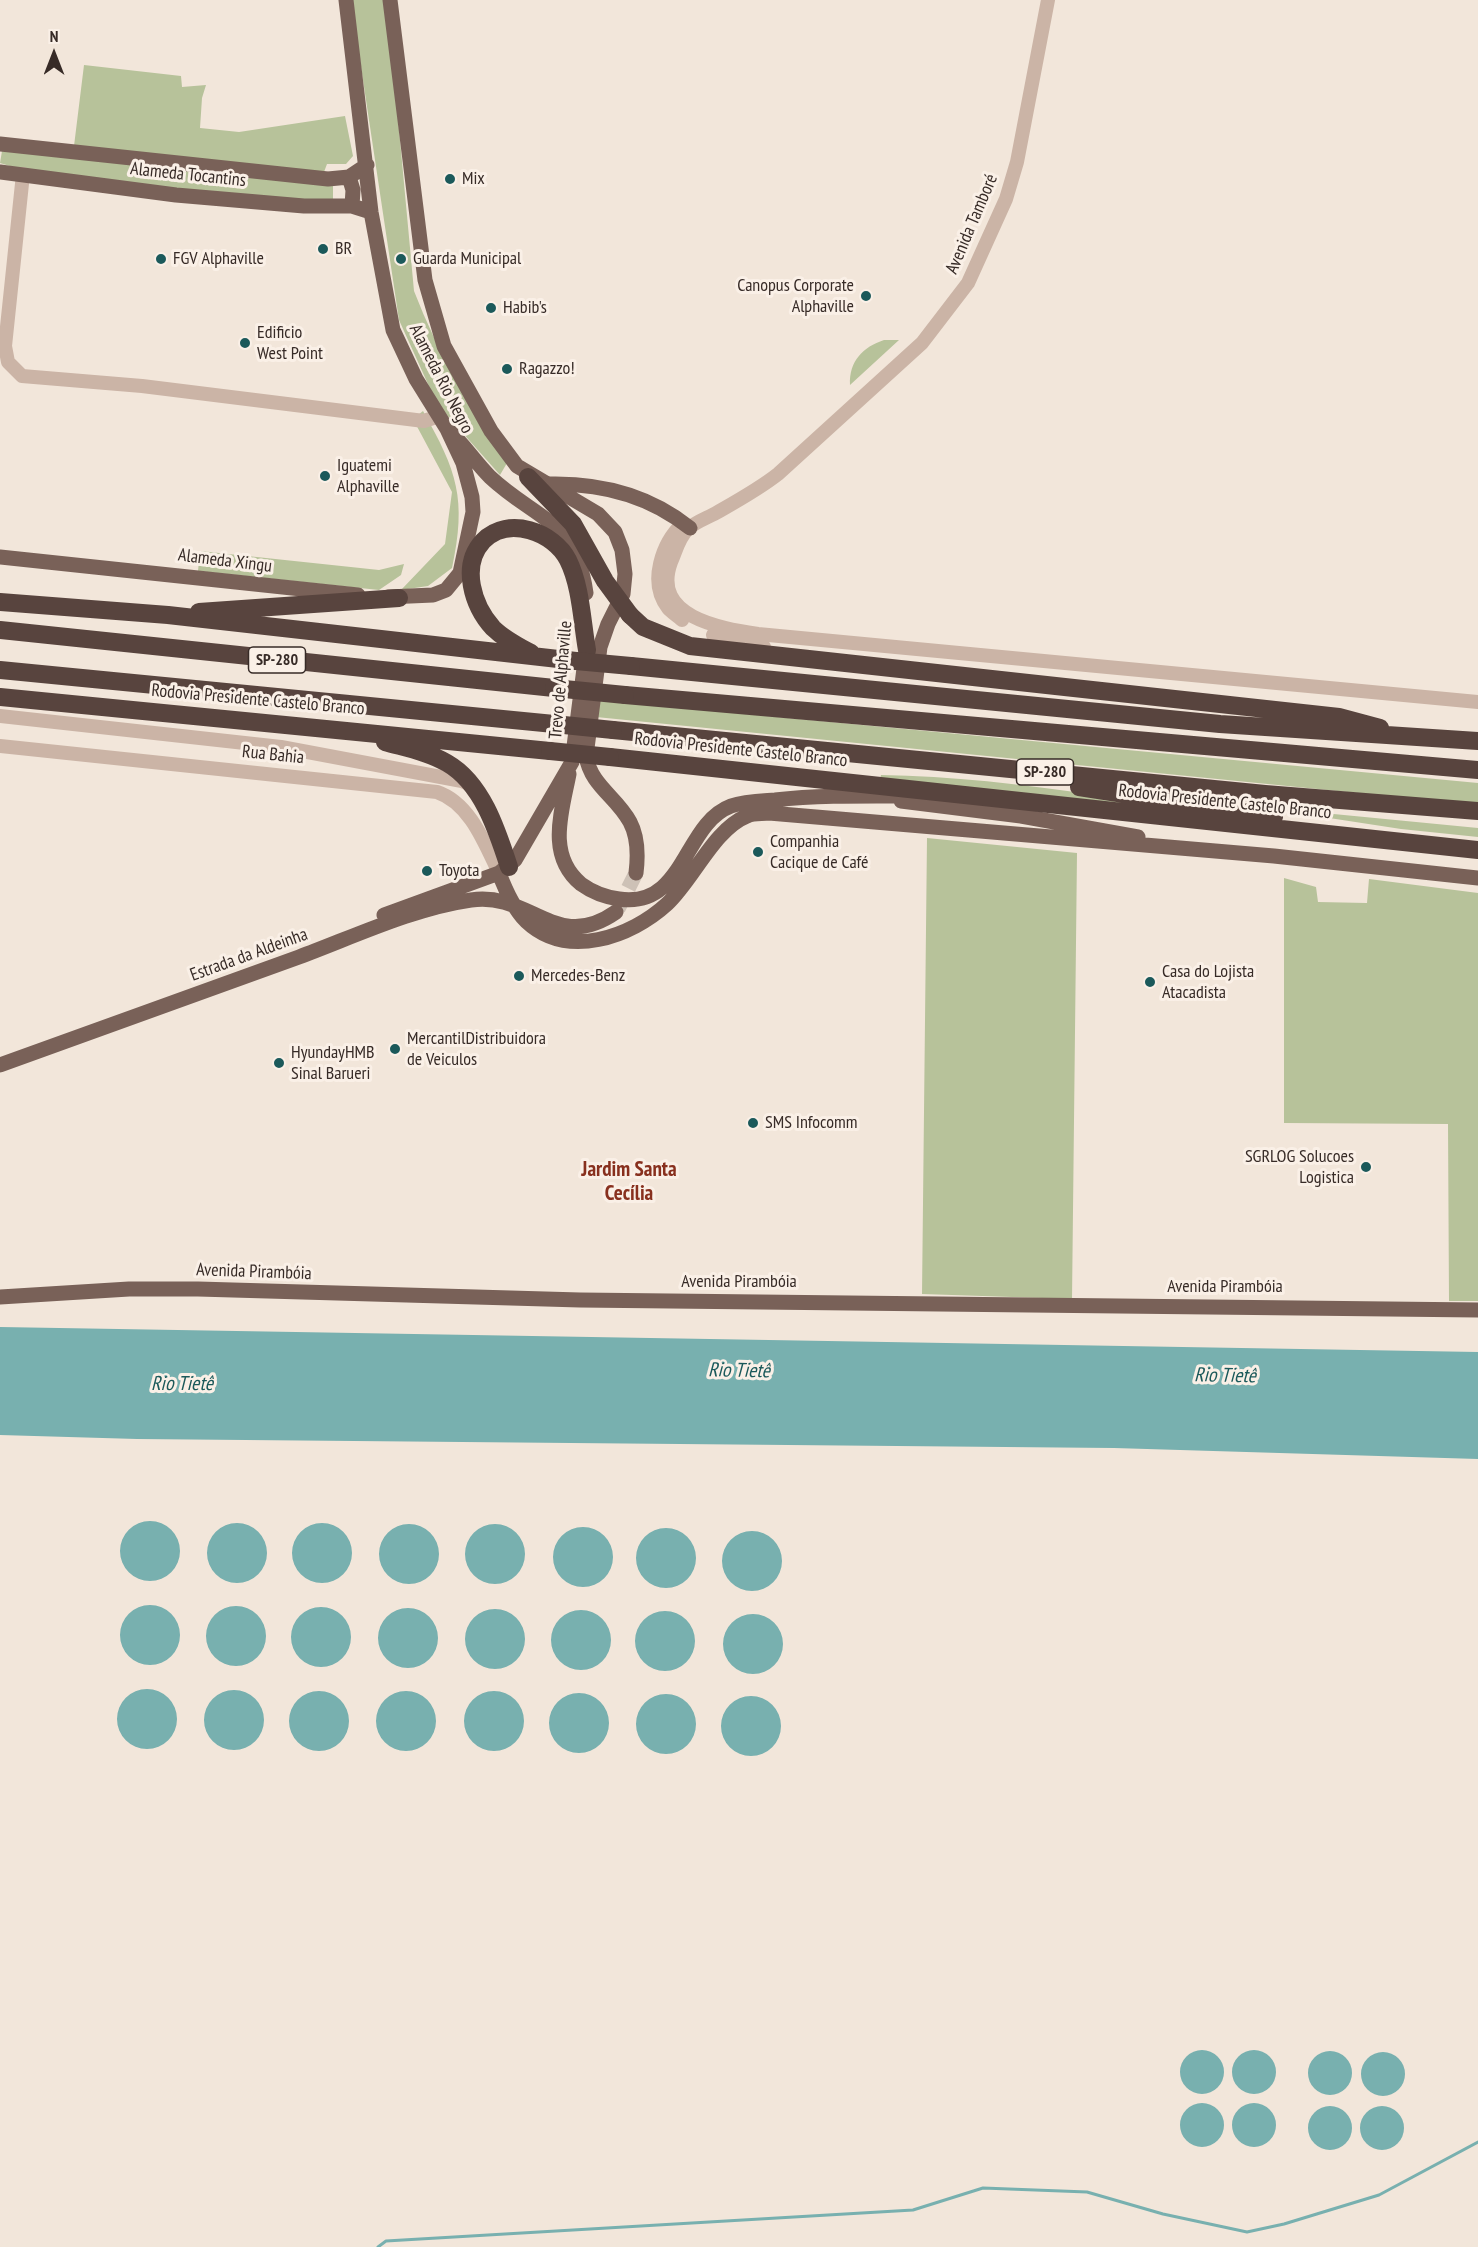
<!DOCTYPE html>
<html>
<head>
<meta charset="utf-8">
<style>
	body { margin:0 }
	#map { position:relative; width:1478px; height:2247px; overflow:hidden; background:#f2e6da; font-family:"PT Sans Narrow",sans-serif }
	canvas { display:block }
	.north { position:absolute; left:24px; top:24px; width:60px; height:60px; -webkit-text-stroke:4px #faf0e7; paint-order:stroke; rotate:0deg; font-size:16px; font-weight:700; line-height:24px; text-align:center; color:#372b27 }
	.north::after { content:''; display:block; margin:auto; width:21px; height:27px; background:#372b27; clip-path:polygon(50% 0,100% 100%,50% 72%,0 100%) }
</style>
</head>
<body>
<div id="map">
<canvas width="1478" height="2247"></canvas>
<div class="north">N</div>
</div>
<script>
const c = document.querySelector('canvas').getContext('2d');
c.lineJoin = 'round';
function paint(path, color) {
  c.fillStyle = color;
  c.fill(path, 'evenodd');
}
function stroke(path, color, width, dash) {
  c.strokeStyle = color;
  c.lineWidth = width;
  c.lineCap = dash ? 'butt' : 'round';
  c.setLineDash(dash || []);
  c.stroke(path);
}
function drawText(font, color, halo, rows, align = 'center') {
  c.font = font + ' "PT Sans Narrow",sans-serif';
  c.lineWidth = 6;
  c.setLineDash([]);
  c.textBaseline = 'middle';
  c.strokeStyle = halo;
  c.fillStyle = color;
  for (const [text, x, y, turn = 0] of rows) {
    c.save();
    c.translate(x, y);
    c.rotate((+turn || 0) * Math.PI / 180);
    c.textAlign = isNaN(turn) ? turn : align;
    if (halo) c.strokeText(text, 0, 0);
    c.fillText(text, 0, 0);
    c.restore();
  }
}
paint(new Path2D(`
	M351 0H387L414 291C438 353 470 408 507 463L500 475 437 404 399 320Z
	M84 65 181 76 182 87 206 85 202 98 200 128 239 132 345 116 353 156 346 164H327L324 172 74 146Z
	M2 151 333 185V204L211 194 13 167 0 163Z
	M884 340H899L850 385C849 361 863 347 884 340Z
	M423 411C457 471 467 499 452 568L428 586 401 590 445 544 452 492 413 419Z
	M200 551 379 570 404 564 401 575 379 590 198 571Z
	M597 700 1478 783V805L596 717Z
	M881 775C1021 777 1168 808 1307 829L880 780Z
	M1251 806 1478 828V837L1401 829Z
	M927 838 1077 853 1072 1299 922 1294Z
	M1284 878 1316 887 1318 902 1367 903 1369 879 1478 893V1301H1449L1448 1124 1284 1123Z`), '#b7c29a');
paint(new Path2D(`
	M0 1327 1478 1352V1459L1114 1448 137 1439 0 1435Z
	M120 1551a30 30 0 1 1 60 0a30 30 0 1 1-60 0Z
	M207 1553a30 30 0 1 1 60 0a30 30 0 1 1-60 0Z
	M292 1553a30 30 0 1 1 60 0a30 30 0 1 1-60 0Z
	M465 1554a30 30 0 1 1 60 0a30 30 0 1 1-60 0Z
	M379 1554a30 30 0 1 1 60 0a30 30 0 1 1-60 0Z
	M553 1557a30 30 0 1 1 60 0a30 30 0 1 1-60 0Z
	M636 1558a30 30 0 1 1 60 0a30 30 0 1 1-60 0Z
	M722 1561a30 30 0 1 1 60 0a30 30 0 1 1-60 0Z
	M120 1635a30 30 0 1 1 60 0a30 30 0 1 1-60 0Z
	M206 1636a30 30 0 1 1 60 0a30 30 0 1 1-60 0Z
	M291 1637a30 30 0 1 1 60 0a30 30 0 1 1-60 0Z
	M378 1638a30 30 0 1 1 60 0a30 30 0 1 1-60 0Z
	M465 1639a30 30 0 1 1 60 0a30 30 0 1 1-60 0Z
	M551 1640a30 30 0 1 1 60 0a30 30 0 1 1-60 0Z
	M635 1641a30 30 0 1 1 60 0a30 30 0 1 1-60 0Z
	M723 1644a30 30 0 1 1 60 0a30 30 0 1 1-60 0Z
	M117 1719a30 30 0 1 1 60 0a30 30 0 1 1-60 0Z
	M204 1720a30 30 0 1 1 60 0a30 30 0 1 1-60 0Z
	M464 1721a30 30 0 1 1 60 0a30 30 0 1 1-60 0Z
	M289 1721a30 30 0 1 1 60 0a30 30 0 1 1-60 0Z
	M376 1721a30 30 0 1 1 60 0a30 30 0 1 1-60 0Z
	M549 1723a30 30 0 1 1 60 0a30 30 0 1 1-60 0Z
	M636 1724a30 30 0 1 1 60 0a30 30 0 1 1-60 0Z
	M721 1726a30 30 0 1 1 60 0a30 30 0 1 1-60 0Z
	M1180 2072a22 22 0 1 1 44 0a22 22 0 1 1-44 0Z
	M1232 2072a22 22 0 1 1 44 0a22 22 0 1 1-44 0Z
	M1308 2073a22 22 0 1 1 44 0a22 22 0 1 1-44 0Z
	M1361 2074a22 22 0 1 1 44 0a22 22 0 1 1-44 0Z
	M1232 2125a22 22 0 1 1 44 0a22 22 0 1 1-44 0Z
	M1180 2125a22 22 0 1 1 44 0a22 22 0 1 1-44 0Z
	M1308 2128a22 22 0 1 1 44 0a22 22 0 1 1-44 0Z
	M1360 2128a22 22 0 1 1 44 0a22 22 0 1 1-44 0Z`), '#78b0af');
stroke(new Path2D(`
	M378 2247 386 2241 913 2210 983 2188 1087 2192 1163 2214 1247 2232 1284 2224 1379 2195 1478 2142`), '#78b0af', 3);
stroke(new Path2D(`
	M618 909 636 873`), '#cdc1b6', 15, [15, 8]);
stroke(new Path2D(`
	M1048 0 1017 162 1006 199 968 283 922 343 778 474C759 489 737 501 716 513 707 518 695 522 688 529 679 537 676 551 671 562 651 617 720 628 758 634L1478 702
	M23 174 5 346 8 362 22 376 142 386 424 421 439 416
	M682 620C678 616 671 612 668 608 648 582 662 543 683 523
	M713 635 764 647
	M0 716 281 747 462 781 469 784
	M0 746 437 792C470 803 485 844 499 873`), '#cbb4a6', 14);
stroke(new Path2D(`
	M346 0 371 212 393 330 416 379 447 429 463 463 472 497 473 512 460 573 446 590 433 595 388 597
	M390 0 425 280 444 346 491 431 517 466 598 514 615 532 622 550 625 574 623 594 608 624 600 647 586 756C591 786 616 796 630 822 638 837 638 857 636 873
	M0 144 328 179 349 177 367 165
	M0 172 176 195 304 206H352L371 212
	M349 177 353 190 352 206
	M447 429C463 443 475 462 490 477 536 520 576 520 586 593
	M550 484C602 483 649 495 690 528
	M0 557 358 595
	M586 653 572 762 515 860 499 873C505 889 514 909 526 921 567 960 631 937 667 904 693 880 714 829 747 816 753 813 762 814 769 813L1274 856 1478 878
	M569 774C562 811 546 855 581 884 592 892 605 897 619 899 685 909 683 824 731 806 745 801 760 801 775 800 820 795 866 796 911 796
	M901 801 1021 816 1138 837
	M384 915 499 873
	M0 1065C100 1029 199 993 299 957 353 937 414 908 471 900 530 891 556 954 616 912
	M0 1297 129 1289H198L580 1300 1478 1310`), '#796158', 15);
stroke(new Path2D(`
	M0 602 168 615 576 661
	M199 612 399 598
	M630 615 643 627 690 646 1339 717 1380 728
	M0 630 554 688
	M531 653C518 646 504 639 493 628 473 606 460 566 483 541 508 515 554 532 568 560 581 586 582 622 587 650
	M631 666 1220 724 1478 741
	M0 670 554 724
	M625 695 1478 770
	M0 697 550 751
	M613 730 1265 794 1478 811
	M385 742C406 748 428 752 447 763 482 783 497 830 509 867
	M610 757 1478 850
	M1079 787 1274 817`), '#58443e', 18);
stroke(new Path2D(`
	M528 477 573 524 605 581 630 615
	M576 661 631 666
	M554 688 625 695
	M554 724 613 730
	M550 751 610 757`), '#58443e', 18);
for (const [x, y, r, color] of [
	[450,179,6,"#1b595a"],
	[323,249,6,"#1b595a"],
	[161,259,6,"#1b595a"],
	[401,259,6,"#1b595a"],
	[866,296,6,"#1b595a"],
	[491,308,6,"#1b595a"],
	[245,343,6,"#1b595a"],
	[507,369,6,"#1b595a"],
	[325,476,6,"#1b595a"],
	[758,852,6,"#1b595a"],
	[427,871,6,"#1b595a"],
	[519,976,6,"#1b595a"],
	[1150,982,6,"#1b595a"],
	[395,1049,6,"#1b595a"],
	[279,1063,6,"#1b595a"],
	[753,1123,6,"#1b595a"],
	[1366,1167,6,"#1b595a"]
]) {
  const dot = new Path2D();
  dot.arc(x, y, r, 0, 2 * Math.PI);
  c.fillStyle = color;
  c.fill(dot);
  stroke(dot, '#faf0e7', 2);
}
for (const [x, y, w] of [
	[277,660,57],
	[1045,772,57]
]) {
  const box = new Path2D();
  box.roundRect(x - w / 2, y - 13, w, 26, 4.5);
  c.fillStyle = '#faf0e7';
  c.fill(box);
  stroke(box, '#372b27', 1.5);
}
drawText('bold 16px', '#372b27', null, [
	["SP-280",277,660],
	["SP-280",1045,772]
]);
drawText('18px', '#372b27', '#faf0e7', [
	["Alameda Tocantins",188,175,6],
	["Avenida Tamboré",972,224,-67],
	["Alameda Rio Negro",441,379,63],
	["Alameda Xingu",225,561,7],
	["Trevo de Alphaville",561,680,-85],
	["Rodovia Presidente Castelo Branco",258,700,5],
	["Rodovia Presidente Castelo Branco",741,750,6],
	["Rua Bahia",273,755,6],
	["Rodovia Presidente Castelo Branco",1225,802,6],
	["Estrada da Aldeinha",249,955,-20],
	["Avenida Pirambóia",254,1272,2],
	["Avenida Pirambóia",739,1282],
	["Avenida Pirambóia",1225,1287]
]);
drawText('18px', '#372b27', '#faf0e7', [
	["Mix",462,179],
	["BR",335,249],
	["FGV Alphaville",173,259],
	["Guarda Municipal",413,259],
	["Canopus Corporate",854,286,"right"],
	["Alphaville",854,307,"right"],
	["Habib's",503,308],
	["Edificio",257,333],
	["West Point",257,354],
	["Ragazzo!",519,369],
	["Iguatemi",337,466],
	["Alphaville",337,487],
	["Companhia",770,842],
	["Cacique de Café",770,863],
	["Toyota",439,871],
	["Casa do Lojista",1162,972],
	["Atacadista",1162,993],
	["Mercedes-Benz",531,976],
	["MercantilDistribuidora",407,1039],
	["de Veiculos",407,1060],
	["HyundayHMB",291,1053],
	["Sinal Barueri",291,1074],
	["SMS Infocomm",765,1123],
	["SGRLOG Solucoes",1354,1157,"right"],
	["Logistica",1354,1178,"right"]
], 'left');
drawText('italic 20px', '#1b595a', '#faf0e7', [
	["Rio Tietê",739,1371,1],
	["Rio Tietê",1225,1376,1],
	["Rio Tietê",182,1384]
]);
drawText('bold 21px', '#88301e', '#faf0e7', [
	["Jardim Santa",629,1170],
	["Cecília",629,1194]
]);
</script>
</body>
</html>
